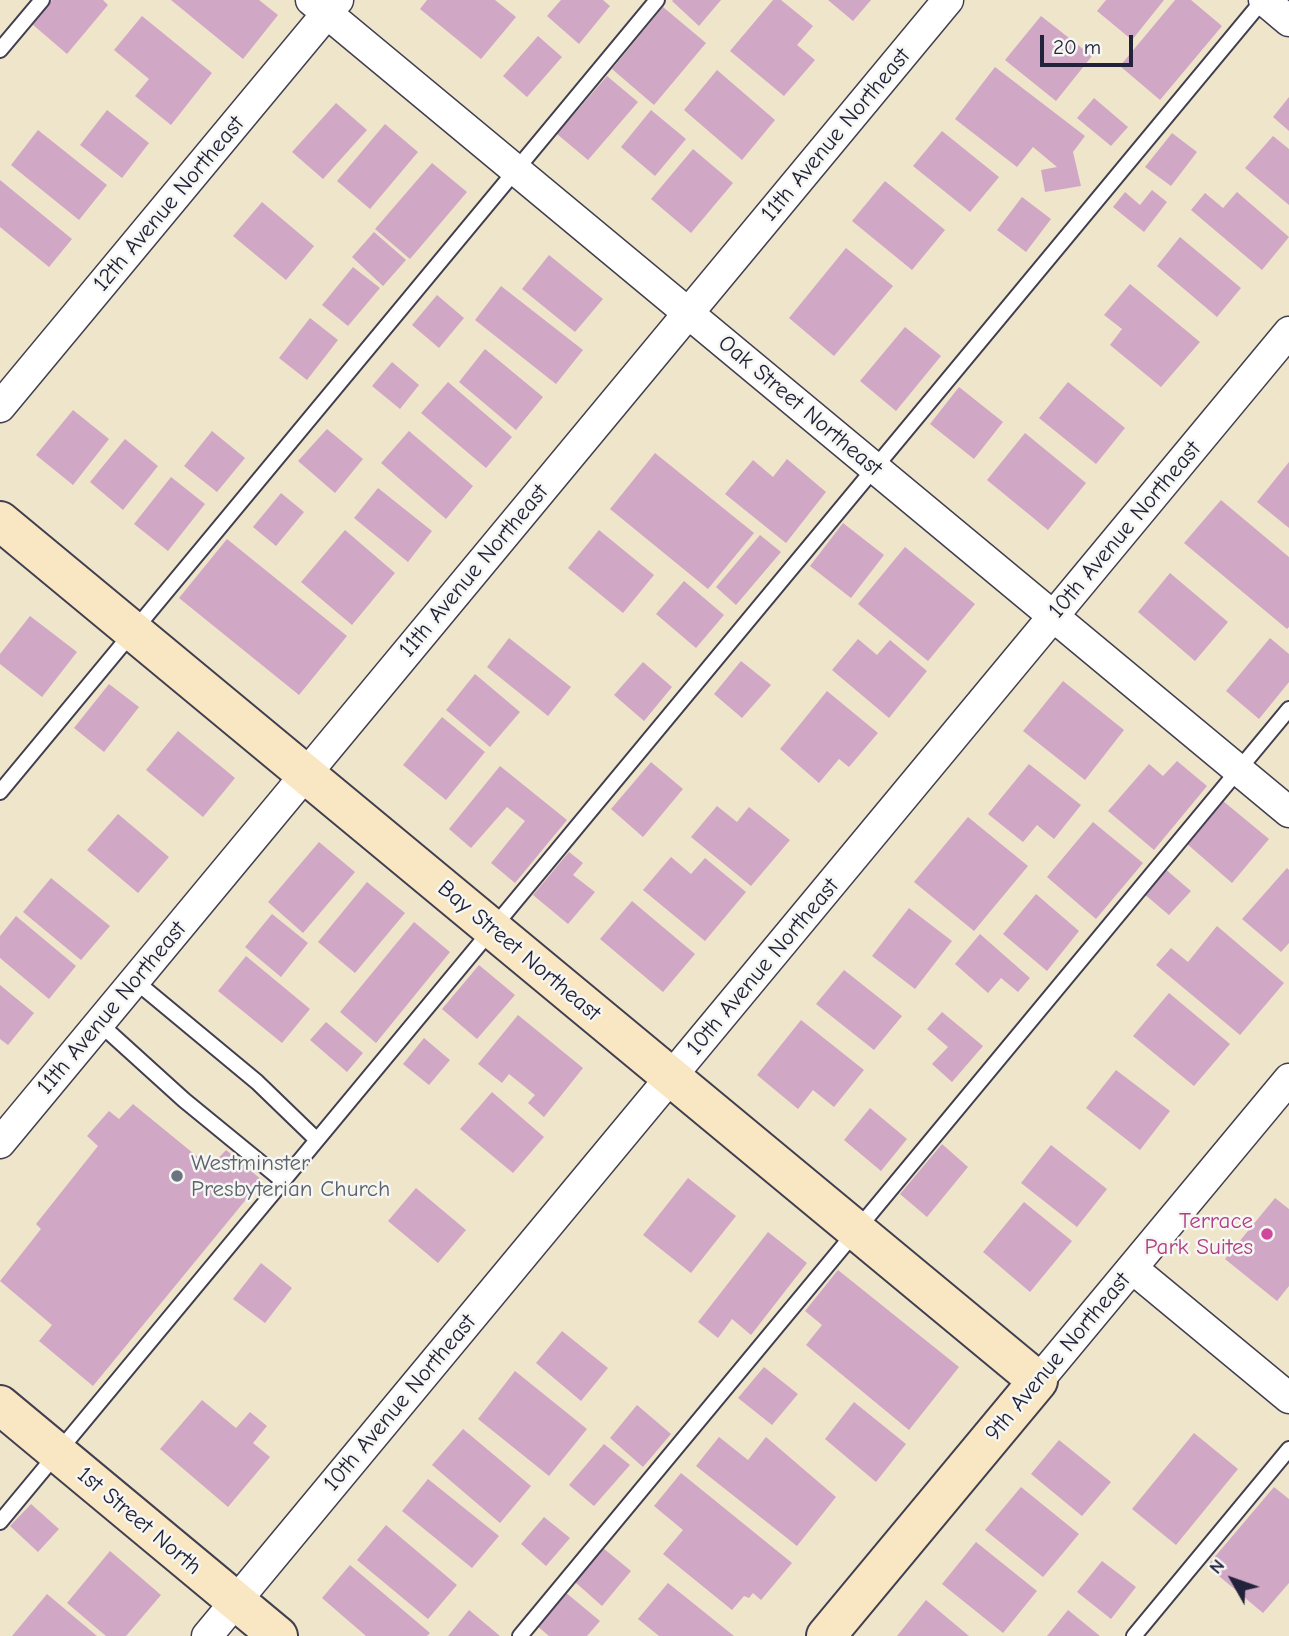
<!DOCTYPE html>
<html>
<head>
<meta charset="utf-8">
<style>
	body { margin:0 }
	#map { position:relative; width:1289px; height:1636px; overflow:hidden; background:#eee5ca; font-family:"Comic Neue",sans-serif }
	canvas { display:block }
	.north { position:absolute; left:1198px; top:1545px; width:70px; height:70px; -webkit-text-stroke:5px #f6f6f2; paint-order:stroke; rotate:310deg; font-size:19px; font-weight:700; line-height:28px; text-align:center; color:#22223b }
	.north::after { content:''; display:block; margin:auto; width:24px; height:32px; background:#22223b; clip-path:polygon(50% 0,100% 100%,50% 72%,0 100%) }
	.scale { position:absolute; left:1040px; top:35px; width:93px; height:32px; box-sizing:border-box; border:4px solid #22223b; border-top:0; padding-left:9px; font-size:21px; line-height:24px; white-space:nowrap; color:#22223b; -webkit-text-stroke:5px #f6f6f2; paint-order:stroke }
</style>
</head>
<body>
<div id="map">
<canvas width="1289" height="1636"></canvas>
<div class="north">N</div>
<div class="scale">20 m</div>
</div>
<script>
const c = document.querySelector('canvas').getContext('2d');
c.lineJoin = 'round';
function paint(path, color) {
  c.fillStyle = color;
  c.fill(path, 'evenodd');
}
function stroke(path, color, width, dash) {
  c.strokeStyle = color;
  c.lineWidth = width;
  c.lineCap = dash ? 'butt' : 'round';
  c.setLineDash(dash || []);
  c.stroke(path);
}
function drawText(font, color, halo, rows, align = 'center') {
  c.font = font + ' "Comic Neue",sans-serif';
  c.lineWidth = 5;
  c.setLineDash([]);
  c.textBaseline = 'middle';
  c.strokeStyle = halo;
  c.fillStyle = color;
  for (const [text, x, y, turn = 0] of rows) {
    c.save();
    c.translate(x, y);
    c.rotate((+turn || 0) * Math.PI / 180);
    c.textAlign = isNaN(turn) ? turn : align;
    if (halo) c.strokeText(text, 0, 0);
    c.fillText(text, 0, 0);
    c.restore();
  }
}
paint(new Path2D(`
	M52 0H103L108 5 67 54 32 24Z
	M171 0H259L278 15 243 59Z
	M427 0H495L516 17 481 59 420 9Z
	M561 0H603L610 6 579 44 547 16Z
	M673 0H721L699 26 672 1Z
	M773 0H781L813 26 797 45 815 60 784 96 730 51Z
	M828 0H871L853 21Z
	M1106 0H1164L1132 40 1097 11Z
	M1175 0H1191L1222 26 1160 100 1120 66Z
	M663 7 706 43 654 105 612 69Z
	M142 16 212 73 171 125 135 96 149 79 114 50Z
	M1041 16 1092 56 1056 101 1005 60Z
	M538 36 562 57 527 97 503 76Z
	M995 67 1085 136 1073 152 1081 186 1045 192 1041 170 1057 167 1033 147 1017 167 955 119Z
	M717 70 775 120 742 160 684 110Z
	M607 76 638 102 588 160 557 134Z
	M1289 97V131L1273 117Z
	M1094 98 1128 127 1111 146 1077 118Z
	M336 103 367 130 323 179 292 152Z
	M107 110 149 143 122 178 80 145Z
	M651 110 686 139 655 176 621 147Z
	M385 124 418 152 370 209 337 181Z
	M38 130 107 185 79 220 11 165Z
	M942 131 999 177 970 212 913 166Z
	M1172 133 1197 152 1171 186 1145 167Z
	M1273 136 1289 149V205L1245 168Z
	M693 149 733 183 691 233 651 199Z
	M432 163 467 192 410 259 375 229Z
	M0 180 72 239 49 267 0 227Z
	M885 181 945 230 912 270 852 221Z
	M1152 190 1167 202 1144 232 1113 207 1125 192 1140 205Z
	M1237 192 1289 237 1262 270 1191 210 1205 193 1223 208Z
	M1022 197 1051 219 1026 252 997 230Z
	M262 202 314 246 286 280 233 236Z
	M374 232 406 260 383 286 352 257Z
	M1180 237 1241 288 1217 317 1157 266Z
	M846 248 893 286 834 356 789 318Z
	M549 255 603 299 575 332 522 289Z
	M353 267 380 288 348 326 322 305Z
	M1130 284 1200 342 1161 387 1110 345 1122 329 1104 315Z
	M501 286 583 350 556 384 475 320Z
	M437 295 464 318 439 348 412 325Z
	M310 318 338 340 307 380 279 358Z
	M905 327 941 356 896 411 860 381Z
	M485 349 543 397 516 430 459 382Z
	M392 362 419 385 400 409 372 386Z
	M448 382 512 437 486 468 421 413Z
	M1068 382 1125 428 1096 464 1039 418Z
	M959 387 1003 422 974 459 930 424Z
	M73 410 109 439 73 485 36 455Z
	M327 429 363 459 335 493 298 461Z
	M212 431 245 458 217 492 184 466Z
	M409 431 473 486 446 519 381 463Z
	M1025 433 1086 483 1048 530 987 480Z
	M125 439 158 466 123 510 90 482Z
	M655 453 754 533 708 589 610 509Z
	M787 459 826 492 786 543 725 494 753 460 773 477Z
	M1289 462V528L1257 502Z
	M171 477 205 504 168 551 134 524Z
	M378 488 432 531 408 562 354 518Z
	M281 493 304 512 276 546 253 527Z
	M1221 500 1289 557V627L1287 629 1184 543Z
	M843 523 884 555 851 598 810 566Z
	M345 530 395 573 352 625 301 582Z
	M599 530 654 575 623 613 568 568Z
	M760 535 781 552 736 605 716 587Z
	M227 539 347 636 299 695 179 598Z
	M905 547 975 604 928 661 858 604Z
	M1170 573 1228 622 1195 661 1138 612Z
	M684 581 724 615 696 648 656 614Z
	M30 616 77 652 42 697 0 664V654Z
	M509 638 571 687 548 716 487 667Z
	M1270 638 1289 654V682L1259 719 1226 691Z
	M858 639 877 655 890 640 927 671 889 718 832 670Z
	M741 661 771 685 742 718 714 694Z
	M643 662 672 687 644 721 614 695Z
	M475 674 520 712 490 747 446 710Z
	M1063 681 1124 730 1085 780 1023 731Z
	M109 684 139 707 104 752 74 728Z
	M827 691 878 733 849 767 839 759 819 783 780 749Z
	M442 717 485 752 446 800 403 765Z
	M178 731 235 778 203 817 146 770Z
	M1177 761 1207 786 1154 850 1108 811 1149 764 1163 776Z
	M651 762 683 789 643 837 611 809Z
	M1029 764 1081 805 1054 839 1037 825 1023 842 988 814Z
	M500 766 567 820 515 883 491 863 525 821 507 807 471 848 449 829Z
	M1223 801 1269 839 1232 883 1186 843Z
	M717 806 737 822 749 807 790 840 751 886 691 837Z
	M118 814 169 857 138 893 87 850Z
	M968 817 1028 866 974 931 914 882Z
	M1093 822 1143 863 1096 919 1047 877Z
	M319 842 355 872 303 933 268 902Z
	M569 852 583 863 573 875 595 892 568 924 533 895Z
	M671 857 691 874 705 858 746 892 705 941 643 890Z
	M1164 868 1191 891 1169 915 1143 893Z
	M1287 868 1289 870V943L1281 952 1242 919Z
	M51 878 110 926 81 960 23 912Z
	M367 882 405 913 355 973 318 942Z
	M1036 894 1079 931 1047 971 1003 934Z
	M632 901 695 954 663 992 600 939Z
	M909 908 952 941 915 989 872 956Z
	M272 914 308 943 281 977 245 947Z
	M16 916 76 966 49 999 0 958V936Z
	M414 922 450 952 376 1043 340 1012Z
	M1217 926 1284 983 1240 1035 1156 965 1171 948 1188 962Z
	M980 934 1030 978 1018 992 1001 978 988 993 955 964Z
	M246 956 310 1009 282 1043 218 991Z
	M479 965 515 995 477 1039 442 1009Z
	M844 970 902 1016 874 1050 816 1004Z
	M0 985 34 1013 8 1045 0 1039Z
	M1169 993 1230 1044 1194 1086 1133 1036Z
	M942 1012 983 1046 952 1082 932 1064 948 1047 927 1029Z
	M518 1015 583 1068 544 1117 528 1103 535 1095 509 1074 502 1083 478 1064Z
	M801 1020 864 1070 834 1107 813 1090 798 1109 757 1075Z
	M326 1022 363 1053 347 1072 310 1040Z
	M424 1038 450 1060 429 1085 403 1064Z
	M1116 1070 1170 1111 1140 1150 1086 1108Z
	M492 1092 544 1137 513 1173 460 1129Z
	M133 1104 210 1167 226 1150 262 1180 93 1386 39 1341 52 1325 0 1281 41 1229 36 1224 98 1146 87 1136 109 1111 119 1119Z
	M870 1108 907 1139 881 1171 844 1140Z
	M942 1144 968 1167 927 1217 900 1194Z
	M1051 1145 1107 1189 1077 1227 1021 1183Z
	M688 1178 736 1216 691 1273 643 1235Z
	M416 1188 466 1230 438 1263 388 1221Z
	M1275 1198 1289 1209V1286L1277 1301 1225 1259Z
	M1024 1202 1072 1241 1030 1292 983 1252Z
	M768 1232 807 1263 751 1335 732 1319 718 1338 698 1322Z
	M261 1263 292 1288 265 1323 233 1299Z
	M838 1270 959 1367 909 1430 806 1345 822 1325 805 1311Z
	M562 1331 608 1368 581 1401 536 1363Z
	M764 1367 798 1394 772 1425 738 1398Z
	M515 1371 587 1429 549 1476 478 1419Z
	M202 1400 236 1428 250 1412 267 1426 253 1443 270 1457 228 1507 160 1449Z
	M854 1402 906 1444 876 1482 825 1439Z
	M637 1405 671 1434 643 1467 610 1438Z
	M463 1429 531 1486 500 1523 432 1465Z
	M1194 1433 1238 1469 1176 1545 1132 1509Z
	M719 1437 748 1460 766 1437 836 1497 797 1546 696 1466Z
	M1059 1440 1111 1482 1082 1516 1031 1474Z
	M604 1444 630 1465 594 1506 569 1485Z
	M681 1473 792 1563 761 1600 753 1593 749 1598 744 1596 732 1610 663 1554 683 1530 654 1506Z
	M428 1479 499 1536 472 1568 402 1511Z
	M1021 1487 1079 1534 1043 1577 985 1530Z
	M1274 1487 1289 1499V1583L1263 1613 1207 1566Z
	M31 1504 59 1529 38 1552 10 1526Z
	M544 1517 570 1538 546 1566 521 1544Z
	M386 1525 457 1585 428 1619 357 1560Z
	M976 1542 1037 1591 1003 1633 942 1584Z
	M603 1548 631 1571 602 1606 575 1582Z
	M110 1551 161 1595 126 1636H106L67 1603Z
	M1102 1561 1136 1587 1111 1619 1077 1592Z
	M350 1565 430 1633 427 1636H366L322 1598Z
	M668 1583 734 1636H659L638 1619Z
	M565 1592 600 1621 587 1636H549L536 1625Z
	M47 1594 97 1636H12Z
	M926 1600 969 1636H897Z
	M469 1610 500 1636H448Z
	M1068 1610 1100 1636H1047Z`), '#d1a7c6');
const lane = new Path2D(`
	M0 50 42 0
	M0 792 657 0
	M134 980 257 1082 317 1140
	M99 1023 184 1100 283 1181
	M0 1522 1263 0
	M520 1636 1289 709
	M1134 1636 1289 1449`);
const street = new Path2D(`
	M311 0 1289 812
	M1264 0 1289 21
	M0 407 338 0
	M0 1143 948 0
	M1132 1268 1289 1398
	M1038 1381 1289 1079
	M207 1636 1289 332`);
const secondary = new Path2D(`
	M0 521 1038 1381 826 1636
	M0 1405 278 1636`);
stroke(lane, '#413f50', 18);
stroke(street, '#413f50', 33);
stroke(secondary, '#413f50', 42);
stroke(lane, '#fff', 14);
stroke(street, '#fff', 30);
stroke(secondary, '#f9e7c3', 38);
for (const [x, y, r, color] of [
	[177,1176,7,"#6b7280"],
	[1267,1234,7,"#d1479c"]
]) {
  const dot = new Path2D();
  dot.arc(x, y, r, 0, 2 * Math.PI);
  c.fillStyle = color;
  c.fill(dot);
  stroke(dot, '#f6f6f2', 2.5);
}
drawText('23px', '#22223b', '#f6f6f2', [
	["11th Avenue Northeast",836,135,-50],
	["12th Avenue Northeast",169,204,-50],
	["Oak Street Northeast",800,406,40],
	["10th Avenue Northeast",1125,530,-50],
	["11th Avenue Northeast",474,571,-50],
	["Bay Street Northeast",519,951,40],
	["10th Avenue Northeast",763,967,-50],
	["11th Avenue Northeast",112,1008,-50],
	["9th Avenue Northeast",1058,1357,-50],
	["10th Avenue Northeast",400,1403,-50],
	["1st Street North",139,1521,40]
]);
drawText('23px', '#5b616d', '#f6f6f2', [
	["Westminster",191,1163],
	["Presbyterian Church",191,1189]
], 'left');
drawText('23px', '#b23c85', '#f6f6f2', [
	["Terrace",1253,1221],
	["Park Suites",1253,1247]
], 'right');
</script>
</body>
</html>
